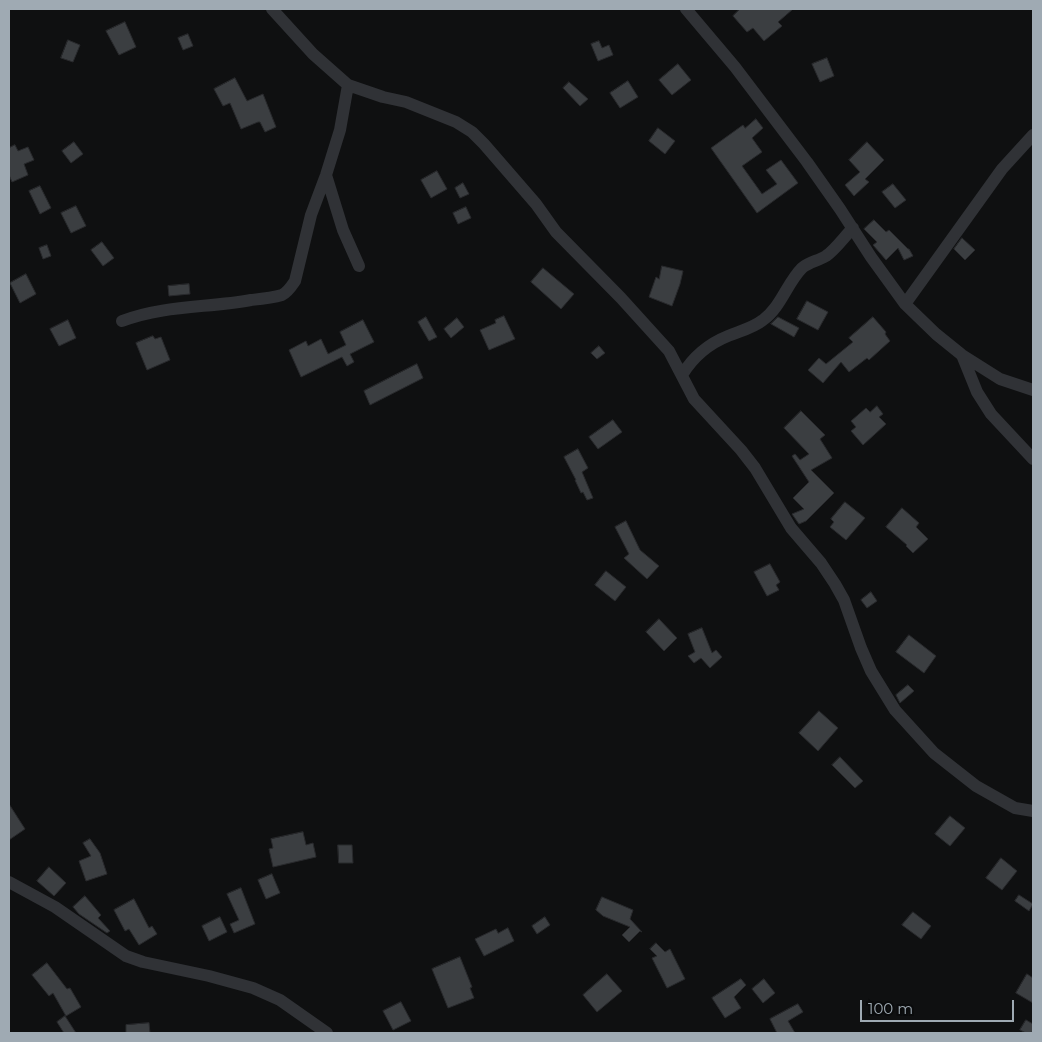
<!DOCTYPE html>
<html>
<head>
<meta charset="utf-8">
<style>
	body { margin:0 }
	#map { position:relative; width:1042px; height:1042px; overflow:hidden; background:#0f1011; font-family:Montserrat,sans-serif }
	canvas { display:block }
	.frame { position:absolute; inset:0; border:10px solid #9faab3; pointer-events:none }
	.scale { position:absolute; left:860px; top:1000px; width:154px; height:22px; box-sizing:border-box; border:2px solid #9faab3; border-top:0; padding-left:6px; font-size:15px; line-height:18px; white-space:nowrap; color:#9faab3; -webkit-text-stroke:4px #0a0b0c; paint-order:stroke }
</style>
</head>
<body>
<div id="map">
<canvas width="1042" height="1042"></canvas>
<div class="frame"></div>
<div class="scale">100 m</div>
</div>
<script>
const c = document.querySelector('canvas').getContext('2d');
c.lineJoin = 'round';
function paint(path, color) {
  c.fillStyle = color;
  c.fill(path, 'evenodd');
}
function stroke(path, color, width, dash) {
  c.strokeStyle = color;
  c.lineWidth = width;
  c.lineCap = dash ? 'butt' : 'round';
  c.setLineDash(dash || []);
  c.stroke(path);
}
const building = new Path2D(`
	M740 9H793L778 22 782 26 764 41 753 28 747 32 733 16Z
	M125 22 136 47 119 55 106 31Z
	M188 34 193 46 183 50 178 38Z
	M68 40 80 45 73 62 61 58Z
	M599 41 602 48 609 45 613 55 598 61 591 44Z
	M827 58 834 76 820 82 812 64Z
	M678 64 691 80 672 95 659 80Z
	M235 78 247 101 263 94 276 127 265 132 260 122H258L241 129 230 103 223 106 214 89Z
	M628 81 638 97 620 108 610 93Z
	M569 82 588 99 580 106 563 88Z
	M756 119 763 128 752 138 762 152 742 166 762 194 777 184 766 170 781 160 798 183 757 213 711 148 743 125 745 128Z
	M658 128 675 141 665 154 649 141Z
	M74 142 83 154 71 163 62 151Z
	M867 142 884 160 865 179 869 182 854 196 845 185 860 172 849 160Z
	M15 145 18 151 28 147 34 160 24 164 28 175 12 182 9 175V148Z
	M437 171 447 189 431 198 421 180Z
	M463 183 469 194 460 198 455 188Z
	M893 184 906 200 895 208 882 192Z
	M40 186 51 208 40 214 29 191Z
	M76 206 86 226 71 233 61 213Z
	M466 207 471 218 458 224 453 213Z
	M874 220 886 232 889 230 908 249H909L913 256 904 260 898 248 886 260 873 245 877 242 864 229Z
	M962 238 975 250 965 260 954 249Z
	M102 242 114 258 103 266 91 250Z
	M47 245 51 256 43 259 39 248Z
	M662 266 683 271 680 284 672 306 649 297 656 277 659 279Z
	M543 268 574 294 561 309 531 282Z
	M26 274 36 294 20 303 10 283Z
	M189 284 190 294 169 296 168 286Z
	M807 301 828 312 818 330 797 319Z
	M504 316 515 339 489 350 480 330 496 323 495 320Z
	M426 317 437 337 429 341 418 322Z
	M778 317 799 328 794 337 771 324Z
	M873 317 886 332 885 334 890 341 869 360 867 358 849 372 841 362 823 383 808 370 819 358 826 364 853 342 849 338Z
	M457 318 464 327 451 338 444 329Z
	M68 320 76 338 59 346 50 329Z
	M363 320 374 342 350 354 354 362 347 366 342 357 301 377 289 350 306 341 308 346 321 339 328 354 346 345 340 332Z
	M153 336 155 339 161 337 170 360 147 370 136 343Z
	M599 346 605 353 597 359 591 353Z
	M417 364 423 378 370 405 364 391Z
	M877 406 883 414 879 417 886 424 863 445 851 431 856 427 851 421 866 408 870 412Z
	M801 411 825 435 820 439 832 458 811 470 834 493 806 521 799 524 792 514 804 509 793 498 809 482 792 456 795 454 800 460 809 454 784 428Z
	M613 420 622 432 598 449 589 437Z
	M578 449 588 468 582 472 593 498 587 500 583 492 581 493 575 480H576L564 457Z
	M845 502 865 518 846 540 830 527 834 522 831 519Z
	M902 508 919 523 916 527 928 539 913 553 906 546 907 545 886 527Z
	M626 521 640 550 659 566 647 579 624 558 629 554 615 527Z
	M770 564 780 582 776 585 779 590 767 596 754 572Z
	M606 571 626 587 615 601 595 585Z
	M871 592 877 601 867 608 861 600Z
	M659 619 677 638 664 651 646 632Z
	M702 628 712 653 716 650 722 657 710 668 701 658 694 663 688 656 695 652 688 634Z
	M909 635 936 656 924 673 896 652Z
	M908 685 914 691 900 703 896 695Z
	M819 711 838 728 818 751 799 733Z
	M840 757 863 781 855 788 832 765Z
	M9 804 25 829 9 840Z
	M950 816 965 828 950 846 935 834Z
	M303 832 306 845 313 843 316 857 273 867 269 849 273 848 271 839Z
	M90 839 100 853 107 874 86 881 79 861 91 856 83 843Z
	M338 845H352L353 863H339Z
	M1001 858 1017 871 1002 890 986 878Z
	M49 867 66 883 54 896 37 881Z
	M272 874 280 893 266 899 258 880Z
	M241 888 255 924 234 933 230 924 239 920 227 894Z
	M1019 895 1033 904 1029 911 1015 901Z
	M85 896 101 915 98 918 110 931 107 933 79 914 73 907Z
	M602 897 633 910 630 919 642 932 640 931 629 942 622 935 630 927 603 916 596 910Z
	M134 899 149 928 152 926 157 934 139 945 129 929 125 931 114 910Z
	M913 912 931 926 921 939 902 925Z
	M220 917 227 932 209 941 202 926Z
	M545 917 550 925 537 934 532 926Z
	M508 928 514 941 484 956 475 939 496 929 498 933Z
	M656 943 665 952 670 949 685 979 667 988 652 958 657 956 650 949Z
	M460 957 472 987 470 988 474 998 448 1008 432 969Z
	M47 963 67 989 70 988 81 1007 66 1016 53 993 49 996 32 975Z
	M607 974 622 991 597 1012 583 995Z
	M1027 974 1033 978V1003L1016 993Z
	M741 979 746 985 734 997 741 1008 725 1018 712 998Z
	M764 979 775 993 763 1003 752 989Z
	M401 1002 411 1021 393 1030 383 1011Z
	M798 1004 803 1012 788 1021 795 1033H777L770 1019Z
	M65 1016 76 1033H64L57 1022Z
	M1026 1020 1033 1024V1033H1026L1020 1030Z
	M149 1023 150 1033H126V1025Z`);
paint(building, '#3b3e41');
stroke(building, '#292a2d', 1);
stroke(new Path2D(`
	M272 9 313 54 348 85 383 97 406 102 456 122 472 132 484 144 536 204 556 232 621 298 669 351 694 399 741 450 755 468 791 528 821 563 835 584 844 600 861 648 871 671 895 710 934 753 976 786 1015 808 1033 811
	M686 9 735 67 807 162 840 209 871 257 905 304 936 334 962 355 1000 379 1033 390
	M326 175 343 230 359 266
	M905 304 1002 169 1033 135
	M122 321C164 305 208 308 251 300 261 299 272 298 282 295 288 292 291 287 295 281L311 215 326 175 340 130 348 85
	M962 355 977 392 991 414 1033 459
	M682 375C693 357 708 344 728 336 740 331 753 328 763 320 781 307 787 283 802 268 809 262 818 261 826 256 836 249 844 237 853 228
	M9 882 55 907 126 956 143 962 209 976 253 988 280 1000 327 1033`), '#303236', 12);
</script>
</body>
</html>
